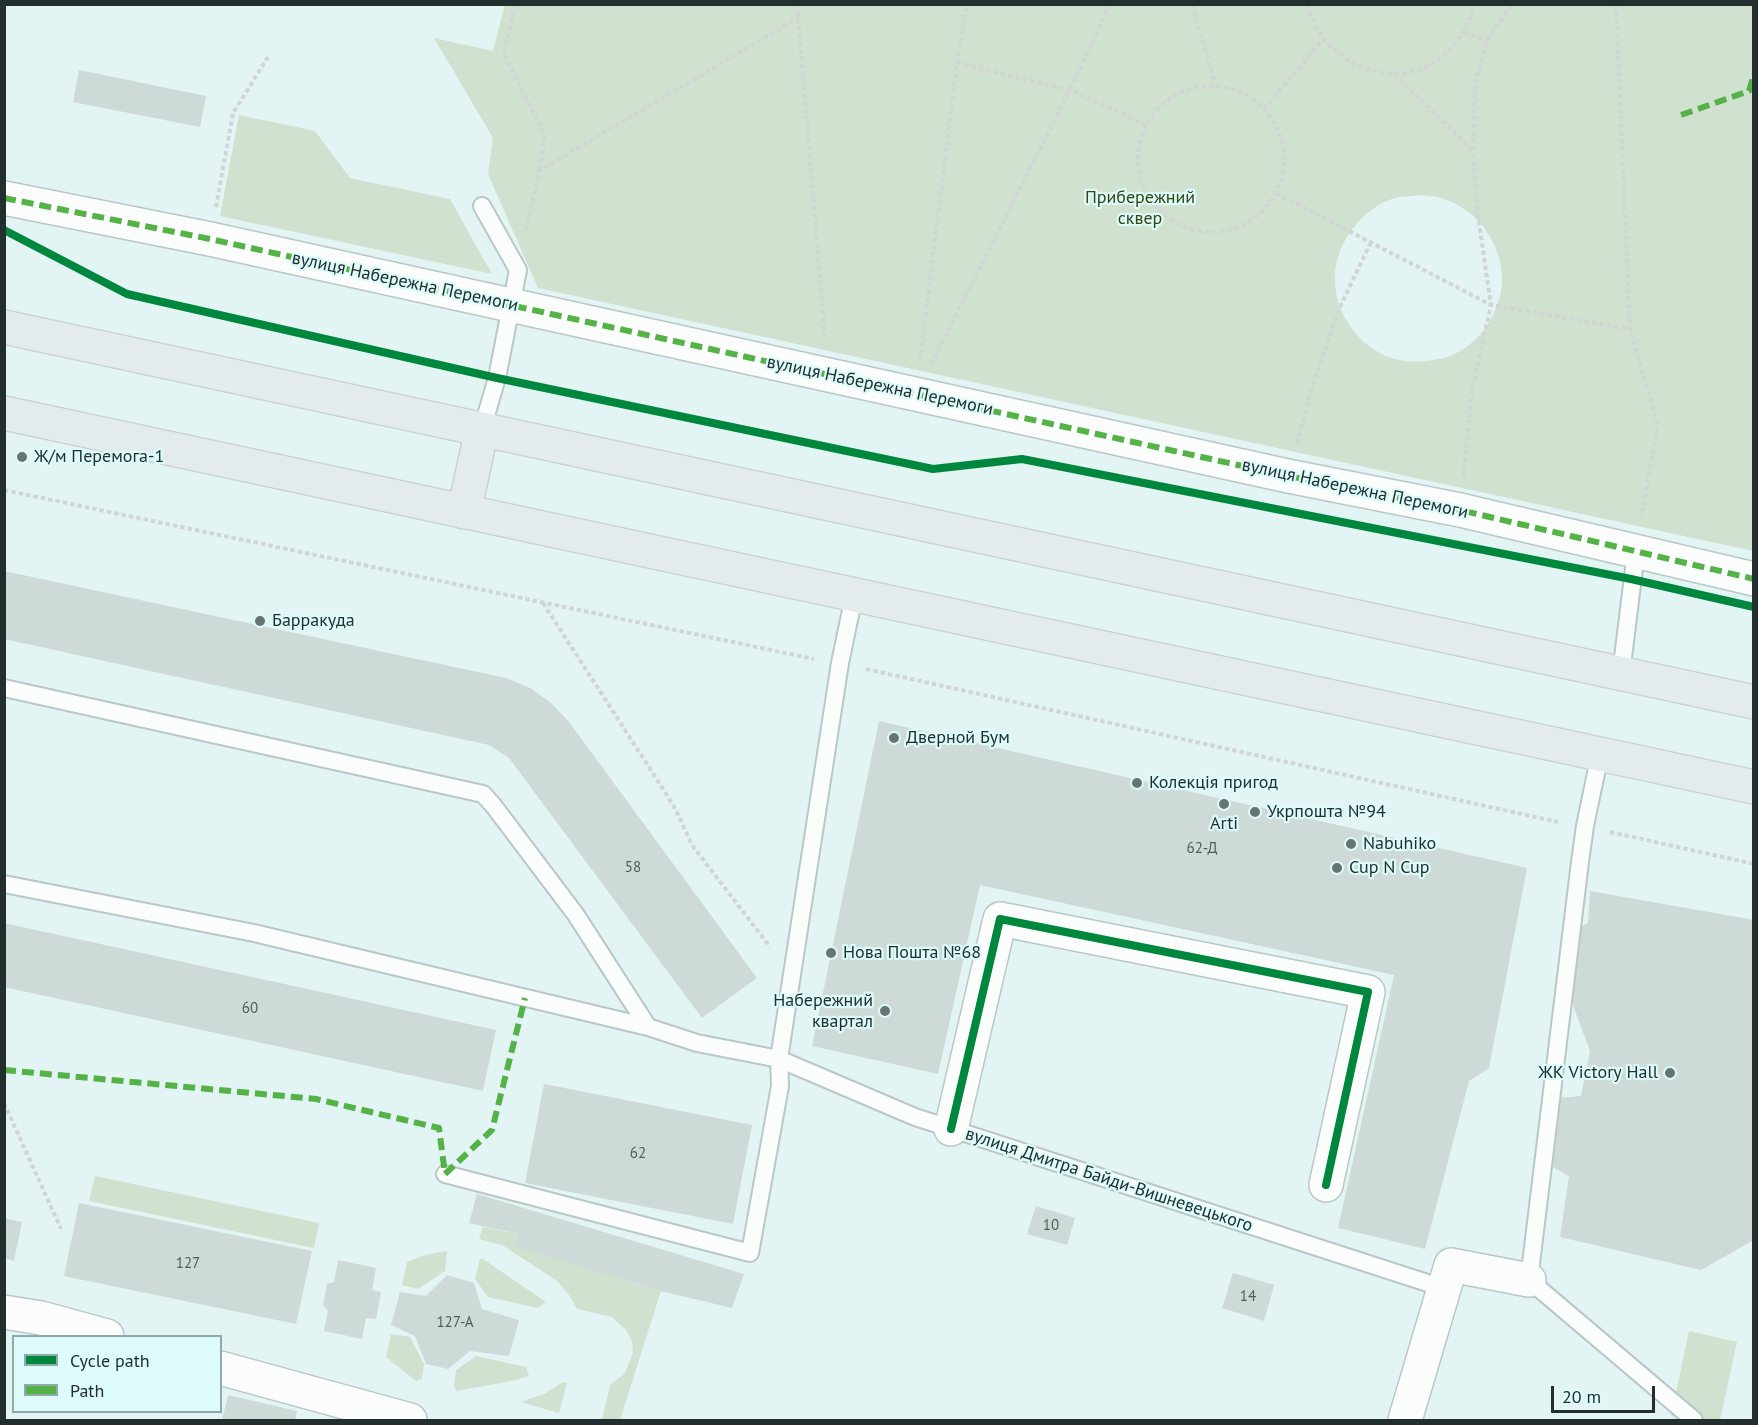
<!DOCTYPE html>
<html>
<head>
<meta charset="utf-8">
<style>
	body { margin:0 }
	#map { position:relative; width:1758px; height:1425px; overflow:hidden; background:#e3f4f4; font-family:"PT Sans",sans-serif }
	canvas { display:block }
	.frame { position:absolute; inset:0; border:6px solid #232f2f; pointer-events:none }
	.legend { position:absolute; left:12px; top:1335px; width:210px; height:78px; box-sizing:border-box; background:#dcfbfa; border:2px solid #92a9a9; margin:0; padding:8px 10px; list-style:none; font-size:18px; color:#232f2f }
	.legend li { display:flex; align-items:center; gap:12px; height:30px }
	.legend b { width:30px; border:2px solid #92a9a9 }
	.scale { position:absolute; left:1551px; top:1386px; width:104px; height:27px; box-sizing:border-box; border:3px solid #232f2f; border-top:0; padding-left:8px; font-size:18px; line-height:21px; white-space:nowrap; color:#232f2f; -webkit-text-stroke:4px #dcfbfa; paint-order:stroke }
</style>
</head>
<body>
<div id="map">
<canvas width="1758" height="1425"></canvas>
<div class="frame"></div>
<ul class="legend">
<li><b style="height:8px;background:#00873e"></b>Cycle path</li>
<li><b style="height:8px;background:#55b246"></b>Path</li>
</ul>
<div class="scale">20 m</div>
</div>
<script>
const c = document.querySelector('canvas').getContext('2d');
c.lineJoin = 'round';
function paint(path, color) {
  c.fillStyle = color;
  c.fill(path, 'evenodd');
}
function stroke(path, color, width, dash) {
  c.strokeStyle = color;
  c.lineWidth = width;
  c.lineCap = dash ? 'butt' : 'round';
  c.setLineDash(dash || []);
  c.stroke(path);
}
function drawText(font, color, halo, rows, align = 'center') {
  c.font = font + ' "PT Sans",sans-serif';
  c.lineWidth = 4.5;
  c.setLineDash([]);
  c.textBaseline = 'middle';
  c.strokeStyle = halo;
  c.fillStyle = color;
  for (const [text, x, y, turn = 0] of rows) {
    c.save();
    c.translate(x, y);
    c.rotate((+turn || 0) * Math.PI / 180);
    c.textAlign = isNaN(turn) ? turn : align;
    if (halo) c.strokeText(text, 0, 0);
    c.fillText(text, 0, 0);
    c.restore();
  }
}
paint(new Path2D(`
	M505 4 1753 5V551L538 288 488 174 493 138 434 38 493 51ZM1422 195C1431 196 1441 197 1449 201 1484 214 1508 256 1501 293 1500 298 1497 304 1495 310 1488 331 1466 352 1444 358 1429 361 1415 363 1399 360 1364 353 1335 316 1335 281 1334 258 1345 235 1361 219 1370 210 1383 201 1395 198 1404 196 1414 196 1422 195Z
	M239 115 315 131 350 178 450 199 492 274 220 216Z
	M95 1176 319 1223 314 1248 89 1201Z
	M483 1227 518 1234 516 1247 661 1291 620 1420H602L610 1385 625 1373 633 1353 632 1341 627 1331 612 1317 577 1309 569 1295 557 1281 502 1245 479 1239Z
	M447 1251 445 1271 418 1289 402 1285 407 1262 425 1255Z
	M480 1259H483L546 1302 538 1308 488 1297 475 1279Z
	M1689 1331 1737 1342 1720 1420H1691L1671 1416Z
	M391 1334 410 1337 424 1364 422 1379 416 1381 386 1357Z
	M476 1356 526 1367 529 1376 511 1381 457 1391 454 1387 456 1370Z
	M563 1382 567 1383 559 1413 521 1402 544 1394Z`), '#d1e1cf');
paint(new Path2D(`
	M79 70 206 96 200 127 73 102Z
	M4 571 506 678 530 688 550 702 569 722 757 978 702 1018 509 758 489 745 4 639Z
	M879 721 1527 868 1489 1068 1469 1081 1425 1249 1338 1228 1394 975 980 885 938 1074 812 1046Z
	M1590 891 1754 920V1240L1701 1270 1560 1237 1569 1176 1549 1165 1558 1098 1581 1096 1590 1051 1568 992 1577 929 1588 923Z
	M4 923 496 1030 483 1091 4 987Z
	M544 1084 752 1125 733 1224 525 1183Z
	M477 1194 744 1274 732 1308 661 1291 515 1247 518 1234 469 1223Z
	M79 1203 312 1251 296 1324 64 1276Z
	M1036 1206 1075 1218 1067 1245 1027 1234Z
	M4 1218 22 1222 14 1261 4 1258Z
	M338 1260 376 1268 372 1290 381 1292 376 1319 366 1318 362 1339 324 1331 328 1310 323 1305 327 1284 334 1282Z
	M1233 1273 1274 1285 1264 1321 1222 1308Z
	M447 1275 474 1283 482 1309 519 1320 509 1356 470 1351 448 1369 426 1364 415 1336 391 1325 400 1292 426 1296Z
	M228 1395 297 1411 295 1420H222Z`), '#cedad7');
const lane = new Path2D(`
	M482 206 518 270 497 378 482 429
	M1621 674 1636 552
	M4 688 483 794 493 805 576 915 648 1027
	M1600 754 1585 826 1580 862 1529 1280 1694 1420
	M4 884 254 933 648 1027 697 1043 779 1059 915 1117 1443 1288
	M445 1174 750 1253 780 1086 779 1059 840 663 854 596`);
const street = new Path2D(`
	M4 198 210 239 1288 476 1460 510 1754 579
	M951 1129 1000 919 1368 992 1326 1185
	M4 1312 41 1318 107 1336
	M220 1368 410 1420
	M1405 1420 1451 1265 1529 1280`);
const primary = new Path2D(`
	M4 327 1754 702
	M4 413 1754 787
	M464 512 482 429`);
stroke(lane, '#bac7c7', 20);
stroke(street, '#bac7c7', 36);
stroke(primary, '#c9d1d1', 36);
stroke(new Path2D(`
	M515 4 504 54 545 136 539 171
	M797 4 825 338
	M1192 4 1216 86
	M1308 4C1320 64 1396 96 1445 55 1460 41 1469 24 1475 4
	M1616 4 1630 329 1658 425 1641 518
	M1464 33 1487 40
	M957 63 1070 90 1146 125
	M1394 74 1473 151
	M1138 159a73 73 0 1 1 146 0a73 73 0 1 1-146 0Z
	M1264 109 1323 40
	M1276 193 1491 305 1630 329
	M216 207 233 113 268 57
	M526 231 539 171 798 18
	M920 361 957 63 967 4
	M931 364 1070 90 1110 4
	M1297 443 1312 386 1340 307 1370 244
	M1463 477 1472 391 1491 305 1478 216 1473 152 1475 83 1487 40 1512 4
	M4 490 814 659
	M543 603 658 781 676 810 692 845 770 947
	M866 669 1558 822
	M1610 832 1754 864
	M4 1103 61 1229`), '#d1d5d5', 4, [4.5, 3]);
stroke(lane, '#fbfdfd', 16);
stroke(street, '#fbfdfd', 33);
stroke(primary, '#e3ebed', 33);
stroke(new Path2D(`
	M1681 115 1749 91 1754 74
	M4 198 210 239 1288 476 1460 510 1754 579
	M4 1070 316 1099 439 1128 445 1174
	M445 1174 492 1130 525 998`), '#55b246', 6, [12, 6]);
stroke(new Path2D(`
	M4 230 127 294 497 378 933 469 1022 459 1631 579 1754 607
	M951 1129 1000 919 1368 992 1326 1185`), '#00873e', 8);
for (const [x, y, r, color] of [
	[22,457,6,"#667474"],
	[260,621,6,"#667474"],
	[894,738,6,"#667474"],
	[1137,783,6,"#667474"],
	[1224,804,6,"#667474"],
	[1255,812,6,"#667474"],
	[1351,844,6,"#667474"],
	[1337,868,6,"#667474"],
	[831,953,6,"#667474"],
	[885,1011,6,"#667474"],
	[1670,1073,6,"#667474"]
]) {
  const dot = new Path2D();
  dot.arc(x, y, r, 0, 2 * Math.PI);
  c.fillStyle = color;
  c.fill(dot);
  stroke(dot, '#dcfbfa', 2);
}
drawText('15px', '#505c5c', null, [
	["62-Д",1202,849],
	["58",633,868],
	["60",250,1009],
	["62",638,1154],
	["10",1051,1226],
	["127",188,1264],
	["14",1248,1297],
	["127-А",455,1323]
]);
drawText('18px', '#344511', '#dcfbfa', [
	["Прибережний",1140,198],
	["сквер",1140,219]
]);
drawText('18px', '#232f2f', '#dcfbfa', [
	["вулиця Набережна Перемоги",405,282,12],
	["вулиця Набережна Перемоги",880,386,12],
	["вулиця Набережна Перемоги",1355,489,12],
	["вулиця Дмитра Байди-Вишневецького",1109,1180,18]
]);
drawText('18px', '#232f2f', '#dcfbfa', [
	["Ж/м Перемога-1",34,457],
	["Барракуда",272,621],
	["Дверной Бум",906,738],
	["Колекція пригод",1149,783],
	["Укрпошта №94",1267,812],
	["Arti",1224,824,"center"],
	["Nabuhiko",1363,844],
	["Cup N Cup",1349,868],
	["Нова Пошта №68",843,953],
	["Набережний",873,1001,"right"],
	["квартал",873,1022,"right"],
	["ЖК Victory Hall",1658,1073,"right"]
], 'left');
</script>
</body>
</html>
